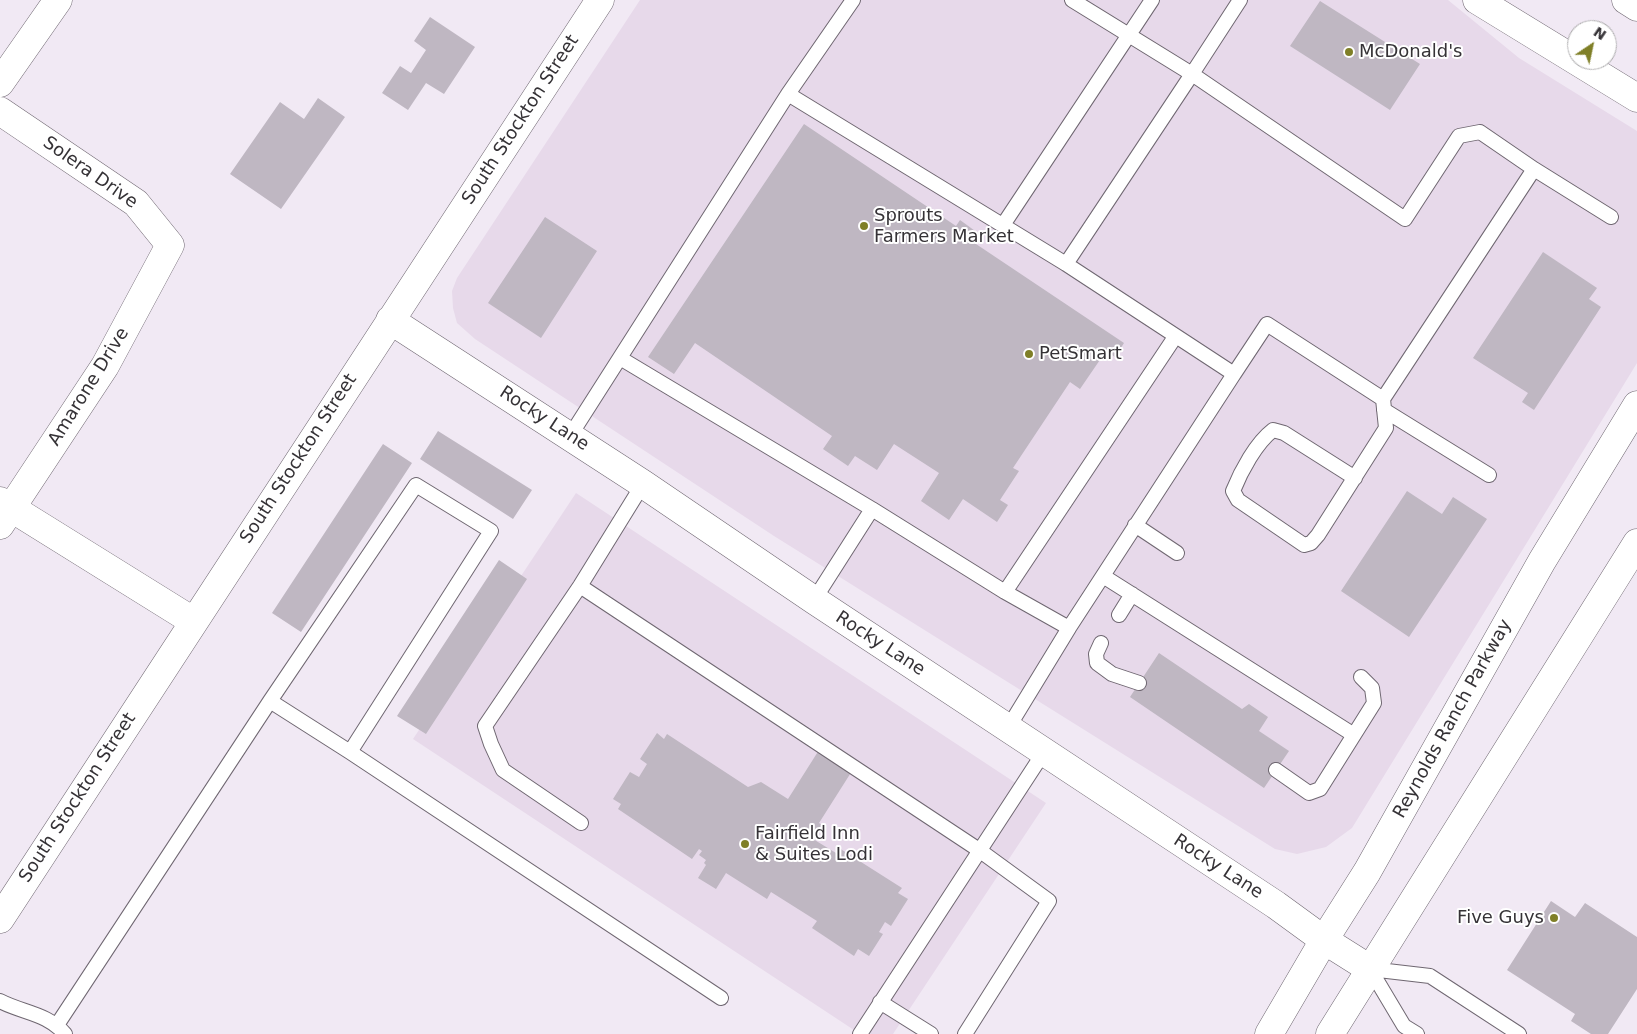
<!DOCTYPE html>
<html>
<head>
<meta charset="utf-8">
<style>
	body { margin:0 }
	#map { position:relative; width:1637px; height:1034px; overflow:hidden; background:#f1e9f4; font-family:"DejaVu Sans",sans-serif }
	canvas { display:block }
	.north { position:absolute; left:1567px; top:20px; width:50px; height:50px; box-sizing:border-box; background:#fff; border:1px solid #aeadaf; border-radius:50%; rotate:34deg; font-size:14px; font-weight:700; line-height:20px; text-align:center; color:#353236 }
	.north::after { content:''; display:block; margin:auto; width:18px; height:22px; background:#7f7f27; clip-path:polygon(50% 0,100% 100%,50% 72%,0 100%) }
</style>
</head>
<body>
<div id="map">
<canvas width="1637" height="1034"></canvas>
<div class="north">N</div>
</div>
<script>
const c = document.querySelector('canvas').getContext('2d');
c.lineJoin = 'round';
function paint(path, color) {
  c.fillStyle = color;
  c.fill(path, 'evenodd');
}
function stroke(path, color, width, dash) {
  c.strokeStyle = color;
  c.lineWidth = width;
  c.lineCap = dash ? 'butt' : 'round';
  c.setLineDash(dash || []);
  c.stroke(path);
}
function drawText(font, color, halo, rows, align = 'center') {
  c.font = font + ' "DejaVu Sans",sans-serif';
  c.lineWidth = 4;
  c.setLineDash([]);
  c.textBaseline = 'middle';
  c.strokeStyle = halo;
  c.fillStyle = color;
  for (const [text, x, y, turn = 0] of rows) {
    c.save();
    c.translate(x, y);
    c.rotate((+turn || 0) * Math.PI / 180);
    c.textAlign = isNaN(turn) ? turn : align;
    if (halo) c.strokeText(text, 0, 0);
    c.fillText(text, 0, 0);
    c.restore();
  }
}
paint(new Path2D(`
	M640 0H1448L1519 58 1637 131V363L1352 828 1326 847 1297 854 1275 849 774 536 475 339 457 323 453 308 452 291 457 278Z
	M576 493 1046 803 893 1034H860L413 739Z`), '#e7d9ea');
paint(new Path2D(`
	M1320 1 1420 64 1390 110 1290 46Z
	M430 17 475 47 444 94 426 83 408 110 382 93 400 66 411 73 426 50 414 41Z
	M318 98 345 117 281 209 230 174 280 102 304 119Z
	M804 124 956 226 960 220 982 236 976 244 1124 343 1115 357 1106 351 1080 389 1070 382 1013 468 1019 471 1000 500 1008 505 997 522 963 499 949 520 921 501 939 473 894 444 877 470 855 456 848 466 823 449 832 436 695 343 674 374 648 357Z
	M545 217 597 251 541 338 488 303Z
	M1543 252 1597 288 1589 299 1601 307 1534 410 1522 402 1528 393 1473 358Z
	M438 431 532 490 513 519 420 459Z
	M383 444 412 463 301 632 272 613Z
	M1407 491 1442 514 1453 497 1487 519 1409 637 1341 591Z
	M499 560 527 579 426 734 397 716Z
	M1159 653 1242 709 1249 704 1268 717 1259 731 1289 751 1264 788 1130 697Z
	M657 733 664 739 667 734 748 787 761 782 788 799 819 750 852 771 819 823 822 825 813 839 836 853 839 848 902 888 898 893 908 899 891 926 885 922 879 932 883 934 869 956 858 949 854 956 812 928 817 921 771 892 767 899 726 873 716 889 698 878 706 865 704 863 706 860 699 855 702 851 699 849 692 859 618 809 621 804 613 799 630 772 639 777 647 764 640 759Z
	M1551 901 1575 917 1585 903 1637 937V989L1608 1034H1591L1571 1021 1575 1014 1507 970Z`), '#bfb7c2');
const lane = new Path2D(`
	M1072 0 1192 74 1240 0
	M788 94 1066 264
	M1534 169 1611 217
	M1003 225 1152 0
	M620 358 872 509
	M1384 410 1489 475
	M570 436 788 94 853 0
	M1355 478 1284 433 1273 430C1256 443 1241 471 1233 491L1238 500 1304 545 1311 543 1318 535 1386 428 1383 399
	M1135 525 1177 553
	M1103 576 1354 735
	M580 586 979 850 1049 901 965 1034
	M1005 592 1175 337
	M814 600 872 509 1005 592 1069 628 1008 728
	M1119 615 1132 594
	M1069 628 1234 374 1066 264 1192 74 1405 219 1459 136 1480 132 1534 169 1383 399 1267 324 1234 374
	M1101 643 1096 654 1097 663 1112 674 1139 683
	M270 701 350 752 721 998
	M1276 770 1309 793 1320 789 1374 703 1372 688 1361 677
	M581 823 503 770 491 744 485 726 580 586 643 484
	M1370 969 1430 976 1519 1034
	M1370 969 1404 1026 1417 1034
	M0 1001C23 1013 47 1013 65 1034
	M880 1002 931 1034
	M57 1025 270 701 416 485 491 531 350 752
	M860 1034 1044 752`);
const street = new Path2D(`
	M0 83 58 0
	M0 111 136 203 170 245 105 366 0 525
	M390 320 643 484 814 600 1276 905 1324 940 1370 969
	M0 501 193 621
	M0 919 600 0`);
const secondary = new Path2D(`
	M1477 0 1637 98
	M1626 0 1637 7
	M1269 1034 1324 940 1367 872 1542 561 1637 405
	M1330 1034 1637 543`);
stroke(lane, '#6f6771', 16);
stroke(street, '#6f6771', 29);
stroke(secondary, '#6f6771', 29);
stroke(lane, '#fff', 14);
stroke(street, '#fff', 28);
stroke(secondary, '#fff', 28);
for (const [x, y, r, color] of [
	[1349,52,5,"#7f7f27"],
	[864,226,5,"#7f7f27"],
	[1029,354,5,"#7f7f27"],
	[745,844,5,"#7f7f27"],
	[1554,918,5,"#7f7f27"]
]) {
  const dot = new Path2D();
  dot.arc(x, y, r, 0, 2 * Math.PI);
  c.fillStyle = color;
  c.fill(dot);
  stroke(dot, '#fff', 2);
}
drawText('18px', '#353236', '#fff', [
	["McDonald's",1359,52],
	["Sprouts",874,216],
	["Farmers Market",874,237],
	["PetSmart",1039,354],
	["Fairfield Inn",755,834],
	["& Suites Lodi",755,855],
	["Five Guys",1544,918,"right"]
], 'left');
drawText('18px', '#353236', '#fff', [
	["South Stockton Street",521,120,-57],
	["Solera Drive",90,173,35],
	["Amarone Drive",89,387,-58],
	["Rocky Lane",544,419,33],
	["South Stockton Street",299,459,-57],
	["Rocky Lane",880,644,33],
	["Reynolds Ranch Parkway",1453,719,-61],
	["South Stockton Street",78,798,-57],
	["Rocky Lane",1218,867,33]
]);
</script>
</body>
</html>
